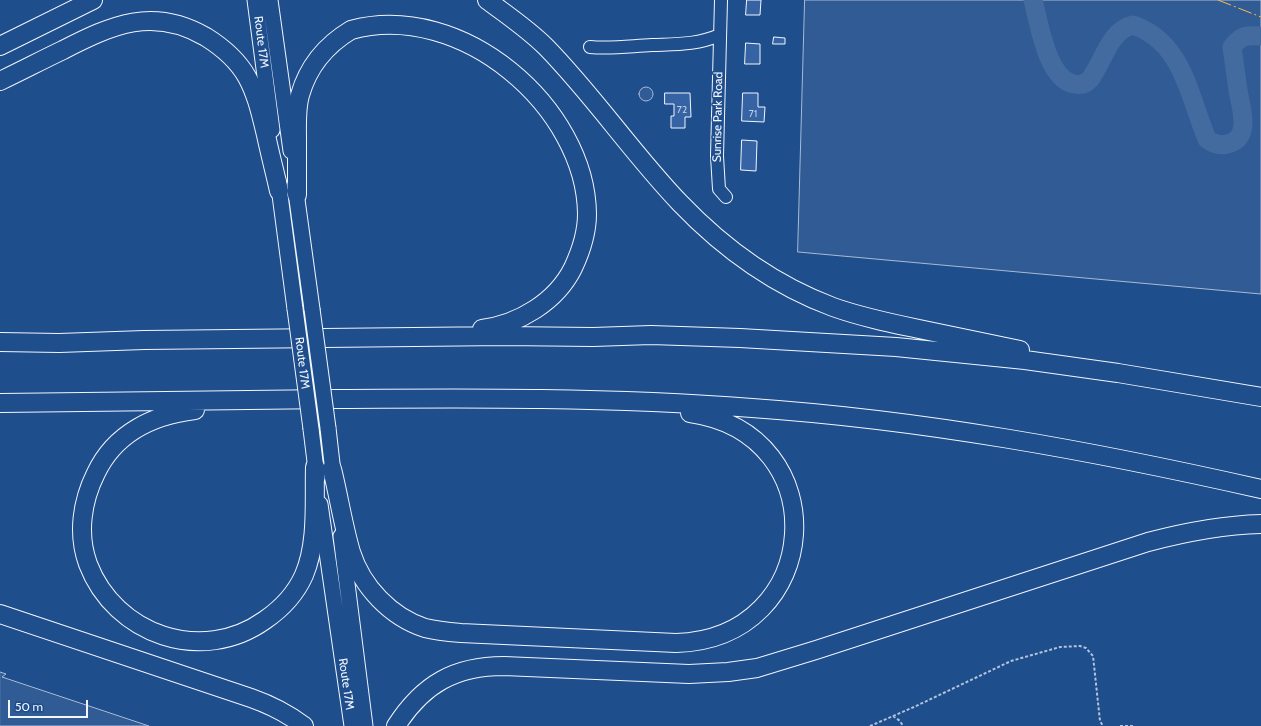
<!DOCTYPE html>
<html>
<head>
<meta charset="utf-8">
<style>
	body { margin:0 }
	#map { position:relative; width:1261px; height:726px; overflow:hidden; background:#1f4e8c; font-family:Cabin,sans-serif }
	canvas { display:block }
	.scale { position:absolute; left:8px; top:700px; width:80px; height:18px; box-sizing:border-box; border:2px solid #f2f6ff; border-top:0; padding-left:5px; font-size:12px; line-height:14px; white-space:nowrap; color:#f2f6ff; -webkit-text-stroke:3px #1f4e8c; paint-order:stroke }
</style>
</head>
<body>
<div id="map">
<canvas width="1261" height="726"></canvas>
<div class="scale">50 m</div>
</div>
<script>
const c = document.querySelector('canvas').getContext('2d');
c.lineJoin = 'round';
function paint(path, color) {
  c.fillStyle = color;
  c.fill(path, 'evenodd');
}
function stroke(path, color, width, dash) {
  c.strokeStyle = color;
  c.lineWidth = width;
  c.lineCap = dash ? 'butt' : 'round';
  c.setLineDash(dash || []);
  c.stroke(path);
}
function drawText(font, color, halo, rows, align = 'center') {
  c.font = font + ' Cabin,sans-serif';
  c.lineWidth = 3;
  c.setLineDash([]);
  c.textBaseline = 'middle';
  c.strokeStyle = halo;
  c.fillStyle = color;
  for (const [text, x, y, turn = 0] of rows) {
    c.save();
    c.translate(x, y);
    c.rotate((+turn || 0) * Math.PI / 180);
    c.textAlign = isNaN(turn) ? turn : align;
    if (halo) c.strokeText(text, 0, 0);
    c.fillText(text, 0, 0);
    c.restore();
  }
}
const built = new Path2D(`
	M805 0H1261V294L798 252Z
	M639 94a7 7 0 1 1 14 0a7 7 0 1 1-14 0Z
	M0 672 6 674 2 677 149 726H0Z`);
paint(built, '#305b95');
stroke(built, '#a8bbd7', 1);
stroke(new Path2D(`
	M1033 0C1039 23 1047 79 1074 84 1084 86 1090 81 1094 73 1105 56 1111 30 1133 25 1183 42 1189 96 1207 139 1213 144 1220 146 1227 144 1252 139 1241 108 1238 90 1236 76 1234 61 1232 47 1242 35 1246 35 1261 36`), '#446ba0', 19);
const building = new Path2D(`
	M747 0H761L760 15H746Z
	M774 37 785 38V44H773Z
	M746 43 760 44V64H745Z
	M665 93H690L691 117H685V128H671V116H674V104H665Z
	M743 93H758V107H765L764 122 742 121Z
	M742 140 757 141 756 171 741 170Z`);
paint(building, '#3563a3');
stroke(building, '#f2f6ff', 1);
const minor = new Path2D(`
	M721 0 717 156 719 189 726 197
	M590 47C611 49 631 46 652 45 677 44 696 45 720 35`);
const major = new Path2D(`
	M255 0 272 130
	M270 0 291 151
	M278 180 295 309
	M295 185 312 309
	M328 428 334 481
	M311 429 317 478
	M320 504 352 726
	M341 536 365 726`);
const highway = new Path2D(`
	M487 0C507 15 528 29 546 47 594 96 633 154 680 203 723 248 774 285 833 307 861 317 890 323 919 329 953 336 986 343 1020 350
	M0 46 93 0
	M0 81C21 71 42 60 63 50 112 25 153 6 206 37 222 47 238 61 247 77 257 95 261 115 266 135 270 154 275 173 279 191
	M297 195C297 176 297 157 297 138 297 124 296 109 300 95 308 67 326 45 351 30 462 0 586 108 587 214 587 233 581 251 573 268 556 302 519 324 482 329
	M0 342 59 343 144 340 504 336 593 337 651 335 740 338 896 347 1025 360 1118 373 1261 397
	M0 403C110 402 221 400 331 399 472 398 612 397 752 408 924 420 1093 451 1261 489
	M195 410C153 415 115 433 96 473 82 501 77 534 88 564 115 635 202 665 265 620 281 609 296 593 304 575 318 542 314 502 315 467
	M332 469C339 497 343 525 351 552 362 587 391 617 425 628 437 631 449 632 461 633L676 643C824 639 838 434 690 413
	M0 614 251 698C271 705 287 713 304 726
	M396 726C423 684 455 666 504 666L689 674 728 672 757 668 816 650 1148 542C1186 532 1222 525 1261 524`);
stroke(minor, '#f2f6ff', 14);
stroke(major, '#f2f6ff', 17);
stroke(highway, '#f2f6ff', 20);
stroke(new Path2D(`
	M893 716 900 721 903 726
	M870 726 914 707 1011 661 1060 647 1080 646 1086 648 1093 656 1100 721 1103 726
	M1120 726H1133`), '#b3c4dc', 2, [3, 2]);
stroke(minor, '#1f4e8c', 12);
stroke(major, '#1f4e8c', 15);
stroke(highway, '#1f4e8c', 18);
const majorBridge = new Path2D(`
	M295 309 311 429
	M312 309 328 428`);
stroke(majorBridge, '#f2f6ff', 17, []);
stroke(majorBridge, '#1f4e8c', 15);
stroke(new Path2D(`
	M1218 0 1261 17`), '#ffb74d', 1, [14, 3, 2, 3]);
drawText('10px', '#c3d1e8', null, [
	["72",682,110],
	["71",753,114]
]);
drawText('12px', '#f2f6ff', '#1f4e8c', [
	["Route 17M",261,42,83],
	["Sunrise Park Road",718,117,-89],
	["Route 17M",302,363,83],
	["Route 17M",346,684,82]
]);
</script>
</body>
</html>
